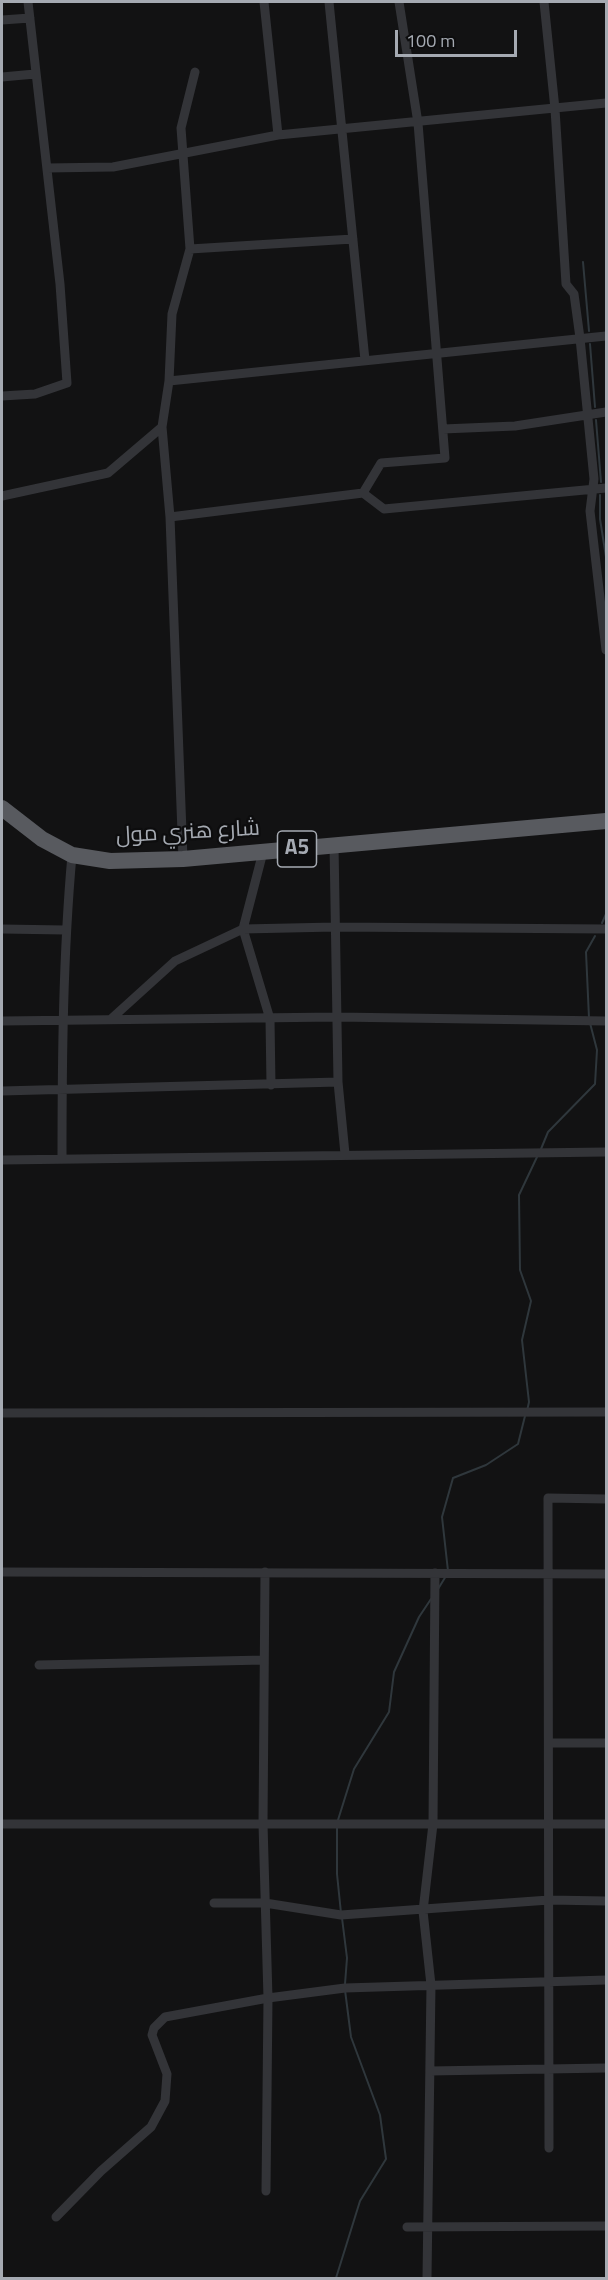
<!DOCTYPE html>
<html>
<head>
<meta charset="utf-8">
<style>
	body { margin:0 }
	#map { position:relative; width:608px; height:2280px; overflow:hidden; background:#121213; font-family:"Titillium Web",sans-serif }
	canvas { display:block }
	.frame { position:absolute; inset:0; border:3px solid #a5aab2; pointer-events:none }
	.scale { position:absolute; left:395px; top:30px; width:122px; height:27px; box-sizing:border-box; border:3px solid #a5aab2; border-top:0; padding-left:8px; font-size:18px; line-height:21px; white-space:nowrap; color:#a5aab2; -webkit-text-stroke:4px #0d0d0e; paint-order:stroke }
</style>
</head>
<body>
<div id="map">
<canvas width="608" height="2280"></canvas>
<div class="frame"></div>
<div class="scale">100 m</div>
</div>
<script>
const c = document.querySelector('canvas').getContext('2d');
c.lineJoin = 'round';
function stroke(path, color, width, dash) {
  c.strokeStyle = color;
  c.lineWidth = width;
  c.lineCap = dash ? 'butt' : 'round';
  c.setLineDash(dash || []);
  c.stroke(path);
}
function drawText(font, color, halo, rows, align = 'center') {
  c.font = font + ' "Titillium Web",Cairo,sans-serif';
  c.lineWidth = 4.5;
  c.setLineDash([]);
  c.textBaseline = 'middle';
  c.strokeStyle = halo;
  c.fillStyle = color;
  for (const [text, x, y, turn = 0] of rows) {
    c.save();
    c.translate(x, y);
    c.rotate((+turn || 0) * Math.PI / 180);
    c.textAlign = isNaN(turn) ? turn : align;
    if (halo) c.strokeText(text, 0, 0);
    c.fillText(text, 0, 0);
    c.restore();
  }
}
stroke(new Path2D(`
	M583 262 589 331
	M590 344 595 407
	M596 420 601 482
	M600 495V519L606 557
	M602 923 606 914
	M589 1018 586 952 595 936
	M541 1149 548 1132 595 1084 597 1050 590 1023
	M527 1411 529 1402 522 1340 531 1301 520 1270 519 1195 537 1157
	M448 1571 442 1517 453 1478 486 1465 518 1444 525 1416
	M438 1589 446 1576
	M338 1820 354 1769 389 1712 394 1672 419 1617 431 1599
	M337 1826V1874L341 1913
	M342 1918 347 1958 345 1984
	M336 2278 360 2201 386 2159 380 2115 351 2037 345 1990`), '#2f373c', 2);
stroke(new Path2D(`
	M264 2 278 135
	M329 2 365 360
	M544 2 555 109 566 284 574 294 580 338 594 479 590 511 606 650
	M2 20 30 18
	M2 77 35 74
	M47 168 113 167 278 135 606 103
	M190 249 353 239
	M169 381 606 336
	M2 396 35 394 67 383 60 284 28 2
	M443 429 515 426 606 412
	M363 493 384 509 606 488
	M2 496 108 473 162 427
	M170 517 363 493 381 463 445 458 418 123 399 2
	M334 844 338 1082 345 1154
	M263 852 243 929 270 1019 271 1085
	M183 859 170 517 162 427 169 381 172 314 190 249 181 128 195 72
	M2 929 65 930
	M111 1019 175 961 243 929 335 927 606 929
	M2 1021 337 1017 606 1021
	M2 1091 338 1082
	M62 1159C62 1057 63 956 72 855
	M2 1160 606 1152
	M2 1413 606 1412
	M2 1572 606 1574
	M265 1572 263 1824 268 1998 266 2191
	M39 1665 264 1660
	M549 1743H606
	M2 1824H606
	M214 1903H265L341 1915 549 1900 606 1901
	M430 2071 606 2068
	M549 2148 548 1498 606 1499
	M56 2217 101 2171 151 2127 165 2101 167 2074 152 2035 154 2028 165 2017 268 1998 345 1988 606 1980
	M407 2227 606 2226
	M427 2278 431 1985 423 1911 433 1824 435 1573`), '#333438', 9);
stroke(new Path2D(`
	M2 808 42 839 72 855 110 861 183 859 606 821`), '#585a5f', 16);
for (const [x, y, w] of [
	[297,849,39]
]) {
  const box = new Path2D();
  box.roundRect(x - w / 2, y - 18, w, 36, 4.5);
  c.fillStyle = '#0d0d0e';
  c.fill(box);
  stroke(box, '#a5aab2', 1.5);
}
drawText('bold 21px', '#a5aab2', null, [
	["A5",297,849]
]);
drawText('22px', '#a5aab2', '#0d0d0e', [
	["شارع هنري مول",188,833,-3]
]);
</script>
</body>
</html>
